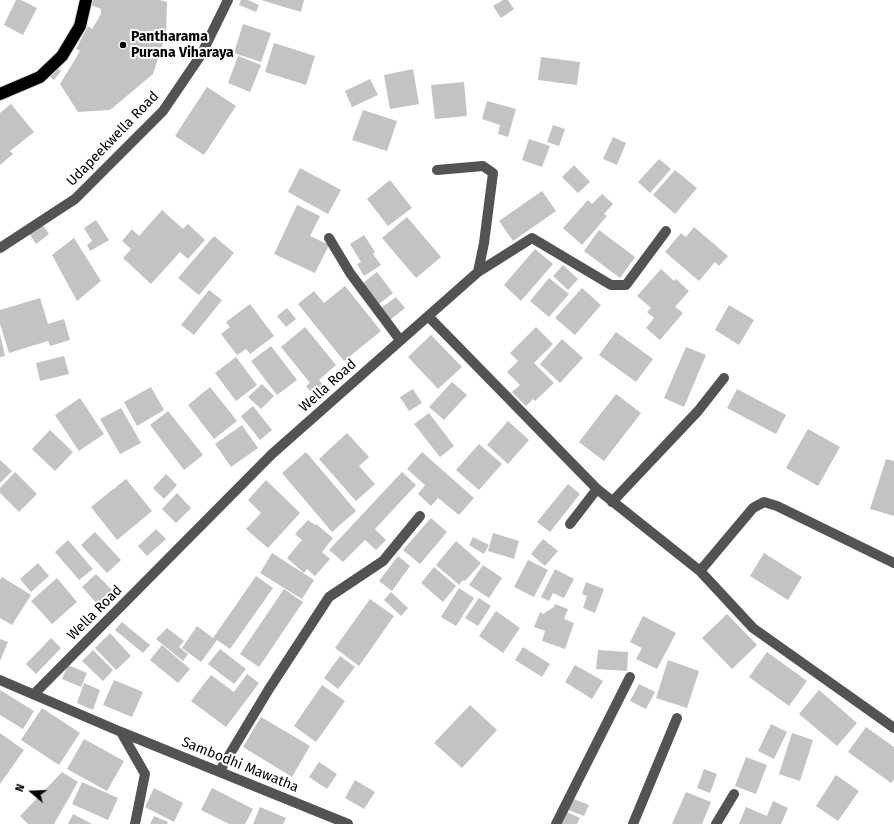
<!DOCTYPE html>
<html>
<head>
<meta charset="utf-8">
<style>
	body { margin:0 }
	#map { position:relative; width:894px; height:824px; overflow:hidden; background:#fff; font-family:"Fira Sans",sans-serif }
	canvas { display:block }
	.north { position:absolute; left:12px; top:772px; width:40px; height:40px; -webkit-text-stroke:3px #fff; paint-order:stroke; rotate:289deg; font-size:11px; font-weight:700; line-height:16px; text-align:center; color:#000 }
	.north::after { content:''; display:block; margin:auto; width:14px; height:18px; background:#000; clip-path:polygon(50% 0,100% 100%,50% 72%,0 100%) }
</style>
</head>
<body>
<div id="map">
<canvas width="894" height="824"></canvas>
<div class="north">N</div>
</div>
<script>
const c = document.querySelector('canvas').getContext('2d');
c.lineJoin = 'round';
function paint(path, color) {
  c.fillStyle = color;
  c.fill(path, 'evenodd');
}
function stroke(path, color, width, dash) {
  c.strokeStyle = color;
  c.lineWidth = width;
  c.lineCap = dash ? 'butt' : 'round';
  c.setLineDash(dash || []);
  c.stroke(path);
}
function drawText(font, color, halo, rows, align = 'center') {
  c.font = font + ' "Fira Sans",sans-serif';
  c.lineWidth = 4;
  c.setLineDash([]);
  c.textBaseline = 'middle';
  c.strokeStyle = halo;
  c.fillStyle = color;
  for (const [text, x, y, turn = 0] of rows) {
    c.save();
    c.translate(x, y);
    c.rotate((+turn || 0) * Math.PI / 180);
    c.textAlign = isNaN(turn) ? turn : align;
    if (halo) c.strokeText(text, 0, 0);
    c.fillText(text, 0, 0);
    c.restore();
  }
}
paint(new Path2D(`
	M16 0H21L37 8 23 35 4 25Z
	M89 0H160L167 2 166 34 153 74 110 110 78 112 60 84 80 51 76 49 88 26 92 29 101 14V9L88 4Z
	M241 0H248L259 5 256 12 239 5Z
	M261 0H304L301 12Z
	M503 0H508L514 9 501 18 493 6Z
	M243 24 271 33 261 62 234 53Z
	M274 43 315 56 306 85 265 72Z
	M238 56 261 65 250 92 228 83Z
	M541 57 580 62 577 85 538 80Z
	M55 66 61 71 54 80 48 75Z
	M413 69 419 104 390 109 384 75Z
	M370 79 378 95 352 107 345 91Z
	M464 82 467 116 435 119 431 85Z
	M207 87 236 106 204 155 175 136Z
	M487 101 516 109 508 137 498 134 500 125 482 119Z
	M11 104 34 132 10 151 13 154 0 165V113Z
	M363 110 397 121 387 151 352 140Z
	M553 125 565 129 559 146 547 142Z
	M613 137 626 143 617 165 603 159Z
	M529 139 550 146 542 167 522 160Z
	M659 159 671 169 650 193 638 182Z
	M574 165 590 182 578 193 562 177Z
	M300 168 341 190 328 214 288 192Z
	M675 170 697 188 675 214 653 195Z
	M390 180 412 208 388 226 367 199Z
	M542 191 556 211 513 241 499 221Z
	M602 194 613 204 604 214 607 216 582 245 563 228 588 200 592 204Z
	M297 205 320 216 310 236 329 245 315 273 274 254Z
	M162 210 183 229 188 224 205 240 188 259 180 252 151 284 123 258 131 249 122 241 132 229 139 236Z
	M407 217 441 257 416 278 382 238Z
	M96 220 109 240 90 251 87 245 92 241 84 228Z
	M42 224 49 234 36 244 29 233Z
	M694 227 728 256 719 266 715 262 699 281 665 252 681 233 686 237Z
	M599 230 635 257 620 278 584 251Z
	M364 235 375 252 373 254 381 265 364 276 357 264 361 262 350 244Z
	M214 236 234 253 199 295 178 278Z
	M74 238 101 281 77 301 52 255Z
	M535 249 553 264 521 301 504 285Z
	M563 265 578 279 568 290 553 276Z
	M661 269 674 281 676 279 689 291 675 307 683 313 660 340 646 328 654 318 647 312 651 308 637 296Z
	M377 272 393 293 379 304 363 283Z
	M549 278 569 294 549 317 530 301Z
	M345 286 381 331 344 361 298 304 314 291 324 303Z
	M582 288 601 305 575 335 555 318Z
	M209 290 222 300 194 335 181 325Z
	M396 297 405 308 390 320 381 308Z
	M40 298 48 324 64 319 70 340 50 346 48 341 9 353 0 324V310Z
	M250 304 274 336 250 354 246 349 237 355 221 334 230 327 226 322Z
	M729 305 754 320 739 345 715 330Z
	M287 308 296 319 286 327 277 316Z
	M305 327 336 365 319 380 328 391 318 400 306 386 310 383 281 347Z
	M536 327 553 344 534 363 554 383 535 401 533 399 526 406 512 392 520 385 507 372 518 361 510 353Z
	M616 332 653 359 636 382 599 355Z
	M0 334 5 356 0 357Z
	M431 335 462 367 438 389 408 357Z
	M562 339 583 358 560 383 540 364Z
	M271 346 297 380 277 395 251 361Z
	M686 347 706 355 684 407 664 398Z
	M64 356 69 374 40 381 36 363Z
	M236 357 257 385 236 401 215 373Z
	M452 382 467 395 444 420 429 407Z
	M262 384 274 396 261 409 248 397Z
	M151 387 164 410 137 426 124 402Z
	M210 387 237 421 214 439 188 405Z
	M413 389 422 403 409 411 400 397Z
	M737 389 786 415 776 434 727 408Z
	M616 394 641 413 604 461 579 442Z
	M80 398 104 434 79 451 55 415Z
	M253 406 272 430 260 440 241 416Z
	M121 408 141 443 120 454 100 419Z
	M168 411 203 455 184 470 150 425Z
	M429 413 454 446 440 457 414 424Z
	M508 421 529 440 508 464 487 445Z
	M242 425 258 448 231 467 215 444Z
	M808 429 840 447 818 486 786 468Z
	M50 430 73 452 55 471 32 449Z
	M347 433 369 457 359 466 375 484 356 501 319 459Z
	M479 444 502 464 479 490 456 470Z
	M306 452 356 511 332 532 282 473Z
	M422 452 474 498 459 515 438 498 431 506 418 494 425 485 407 469Z
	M886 459 894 461V516L870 509Z
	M0 460 12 471 0 483Z
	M15 472 37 494 19 512 0 493V488Z
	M402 472 416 485 375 529 386 540 376 550 365 540 343 562 329 550Z
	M166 474 177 485 164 499 153 488Z
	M126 479 152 511 117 540 91 507Z
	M266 480 300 513 268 548 246 529 261 513 248 500Z
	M568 484 580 494 550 532 537 522Z
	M177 493 191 508 176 523 162 509Z
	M431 518 447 532 420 564 403 550Z
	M308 520 315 525 316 524 333 538 322 552 330 559 315 576 307 569 304 573 287 558 302 540 295 534Z
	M156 529 166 539 147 556 138 546Z
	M95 532 121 560 107 573 81 545Z
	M493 533 519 541 514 559 488 551Z
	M473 537 489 545 484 554 469 545Z
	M543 539 558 551 545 566 531 554Z
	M68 540 93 569 79 580 55 552Z
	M456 541 481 563 465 581 463 580 459 585 436 565Z
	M272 553 314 580 302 599 260 573Z
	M764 553 802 577 788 600 750 576Z
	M398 556 410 566 392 591 379 581Z
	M528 560 548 570 534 597 514 587Z
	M38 563 49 576 31 592 20 579Z
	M483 565 502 578 489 598 469 585Z
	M434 567 456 586 443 602 421 583Z
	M555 569 574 579 564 598 553 593 549 601 541 597Z
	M96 574 114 592 99 606 82 587Z
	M256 576 273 588 230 649 217 640 201 662 182 648 197 626 213 638Z
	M2 577 31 595 12 625 0 618V580Z
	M57 578 77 602 52 624 31 601Z
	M586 582 604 589 595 613 583 608 587 596 582 594Z
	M459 588 474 598 456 626 441 617Z
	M284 589 303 602 259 667 240 654Z
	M391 592 408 608 401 616 384 600Z
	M479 598 491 606 478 626 465 618Z
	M370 599 394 616 359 666 335 648Z
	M555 604 568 609 564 619 574 623 565 649 542 641 545 631 534 627 540 612 543 614 554 607Z
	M496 611 520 628 503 653 479 636Z
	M727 614 757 645 732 669 702 638Z
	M643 616 676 633 657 669 636 659 642 648 630 642Z
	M122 622 150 645 143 653 115 630Z
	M167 628 184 641 179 647 188 654 183 661 156 639Z
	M110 633 131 656 116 670 95 648Z
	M51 638 61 648 36 674 26 664Z
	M0 639 8 642 0 661Z
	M162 645 190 669 178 683 150 660Z
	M523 647 550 664 542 677 515 660Z
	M220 649 246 669 234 684 208 664Z
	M93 650 113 670 103 681 82 661Z
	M598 650 628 652 627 671 596 669Z
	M767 652 807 681 789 706 749 677Z
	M340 656 355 667 338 689 324 678Z
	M668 660 699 671 687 708 656 698Z
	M68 665 87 673 81 687 62 679Z
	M575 665 603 681 592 699 565 682Z
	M247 674 259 683 226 727 191 701 211 675 234 692Z
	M114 680 143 692 132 717 103 705Z
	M84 683 100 690 93 710 77 703Z
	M639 684 655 692 646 709 630 701Z
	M322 685 345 701 316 742 294 726Z
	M0 690 34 711 23 729 0 715Z
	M819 690 857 723 837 746 799 714Z
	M470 705 497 730 462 768 434 743Z
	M42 708 80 733 59 765 21 740Z
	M261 717 310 746 292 777 243 747Z
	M771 724 787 732 774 759 758 751Z
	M866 727 894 747V779L891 783 848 752Z
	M0 733 24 750 0 784Z
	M792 733 813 740 800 781 779 774Z
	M84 739 124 761 107 791 67 769Z
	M746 757 767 765 756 794 735 786Z
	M319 762 337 774 327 789 309 777Z
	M704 769 717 774 710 793 697 788Z
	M62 772 78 782 54 824H28L20 816Z
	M836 775 859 791 838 821 816 806Z
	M355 780 375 792 364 809 345 798Z
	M82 782 118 798 108 820 72 804Z
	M154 788 183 803 174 822 145 807Z
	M212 788 253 809 245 824H229L201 810Z
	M686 792 711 802 702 824H672Z
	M571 798 589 805 584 816 566 809Z
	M773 801 788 808 781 824H739L746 807 767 816Z
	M260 807 286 818 283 824H253Z
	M565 811 580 818 577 824H559Z
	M73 814 92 824H68Z
	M154 816 168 822 167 824H150Z`), '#c3c3c3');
const highway = new Path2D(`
	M0 94 40 77 62 56 80 26 86 0`);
stroke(highway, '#dbdbdb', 14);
stroke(new Path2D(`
	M437 170 483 166 493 173 484 243 478 272
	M329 238 350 273 400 340
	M0 248 75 199 163 111 201 55 228 0
	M428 316 597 489 700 571 753 628 894 728
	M612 502 698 411 724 378
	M570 524 597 489
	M700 571 753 508 764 502 777 506 894 563
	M0 680 121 732 145 774 135 824
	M34 694 272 454 478 272 532 238 611 285H626L666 231
	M121 732 348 824
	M219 772 269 689 329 597 383 561 420 516
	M556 824 630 677
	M633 824 677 718
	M716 824 734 794`), '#535353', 10);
stroke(highway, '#000', 12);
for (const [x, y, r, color] of [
	[123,45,4,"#000"]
]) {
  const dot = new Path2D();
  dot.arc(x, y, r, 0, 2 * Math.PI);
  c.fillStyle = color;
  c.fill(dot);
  stroke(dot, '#fff', 1.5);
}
drawText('bold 14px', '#000', '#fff', [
	["Pantharama",131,37],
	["Purana Viharaya",131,53]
], 'left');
drawText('14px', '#000', '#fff', [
	["Udapeekwella Road",113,139,-46],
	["Wella Road",328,386,-42],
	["Wella Road",95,613,-45],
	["Sambodhi Mawatha",240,765,22]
]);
</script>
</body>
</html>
